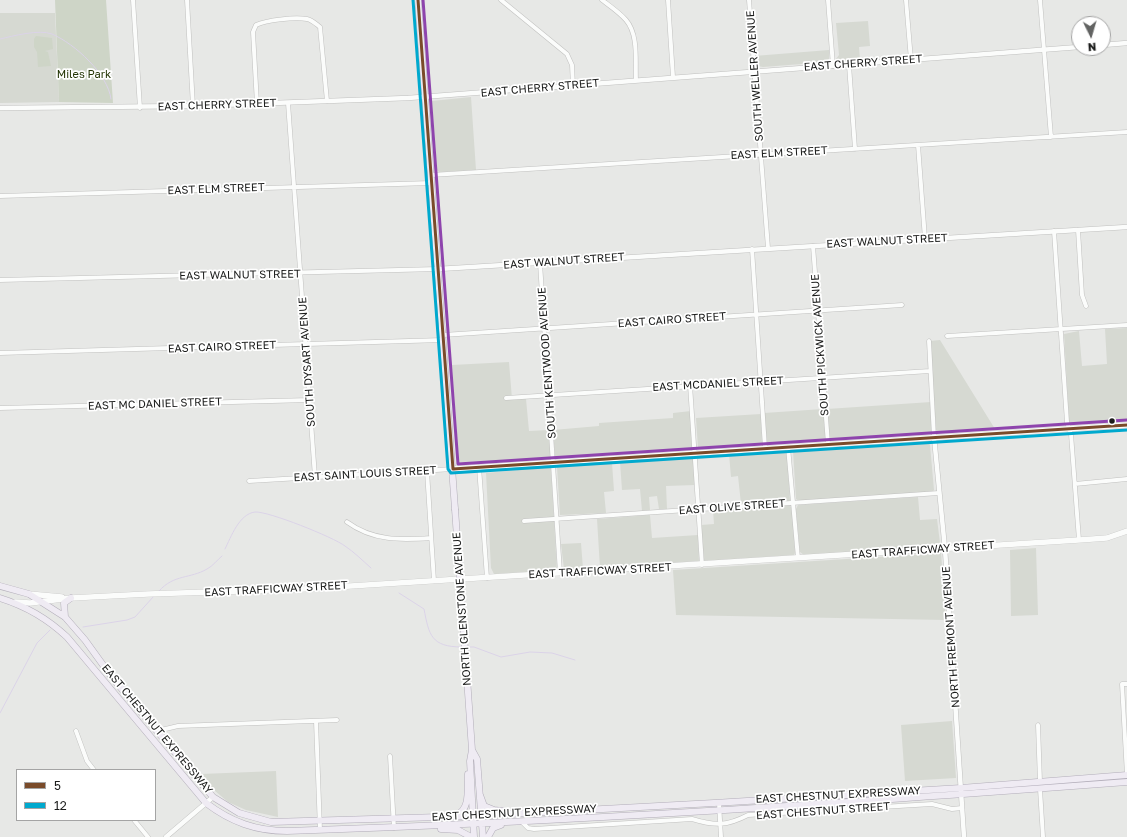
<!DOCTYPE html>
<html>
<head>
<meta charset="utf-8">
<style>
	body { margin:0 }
	#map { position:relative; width:1127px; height:837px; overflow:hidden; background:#e7e8e6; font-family:"Golos Text",sans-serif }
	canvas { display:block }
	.legend { position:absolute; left:16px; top:769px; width:140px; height:52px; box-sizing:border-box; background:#fff; border:1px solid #a4a4a4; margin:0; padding:5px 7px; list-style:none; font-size:12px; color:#1b1c1b }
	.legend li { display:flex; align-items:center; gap:8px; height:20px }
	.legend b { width:20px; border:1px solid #a4a4a4 }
	.north { position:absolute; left:1071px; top:16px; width:40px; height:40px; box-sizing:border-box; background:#fff; border:1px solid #a4a4a4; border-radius:50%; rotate:175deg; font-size:11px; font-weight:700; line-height:16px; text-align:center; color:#1b1c1b }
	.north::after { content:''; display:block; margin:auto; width:14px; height:18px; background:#626362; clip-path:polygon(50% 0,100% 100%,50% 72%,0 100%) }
</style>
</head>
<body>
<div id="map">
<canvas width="1127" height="837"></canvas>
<ul class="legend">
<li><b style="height:5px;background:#7a4b2a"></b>5</li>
<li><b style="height:5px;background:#00a9ce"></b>12</li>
</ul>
<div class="north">N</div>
</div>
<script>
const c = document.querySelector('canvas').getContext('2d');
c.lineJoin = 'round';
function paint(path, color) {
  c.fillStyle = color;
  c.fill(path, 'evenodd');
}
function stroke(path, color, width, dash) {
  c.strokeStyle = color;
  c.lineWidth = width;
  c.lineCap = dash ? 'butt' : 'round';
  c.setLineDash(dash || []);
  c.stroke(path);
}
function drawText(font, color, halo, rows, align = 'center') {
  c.font = font + ' "Golos Text",sans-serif';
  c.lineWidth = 3.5;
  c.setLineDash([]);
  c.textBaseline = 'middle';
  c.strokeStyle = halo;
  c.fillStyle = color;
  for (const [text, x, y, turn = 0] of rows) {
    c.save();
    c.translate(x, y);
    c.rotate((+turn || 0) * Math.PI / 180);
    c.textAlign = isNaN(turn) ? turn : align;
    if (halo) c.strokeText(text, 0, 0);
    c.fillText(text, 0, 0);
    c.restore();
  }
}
paint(new Path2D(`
	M0 13H55L59 102 0 103Z
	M868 21 870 46 859 47 860 60 837 61 836 59 839 55 836 23Z
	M829 50V59L827 62 763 67 758 66 755 59 754 56Z
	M471 97 476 170 439 172 437 170 432 101Z
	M1127 328V420L1071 424 1069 421 1064 334 1079 331 1082 366 1107 364 1105 329Z
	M940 340 995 429 938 432 936 430 930 341Z
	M509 362 512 399H526L529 431 549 430 551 457 548 459 505 461 459 462 452 365Z
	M931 402 932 432 931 433 829 439 827 409Z
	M823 409 826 438 824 440 770 444 767 442 764 413Z
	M691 411 692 449 557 458 555 456 553 430 599 426V423L673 418V413Z
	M761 414 762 444 698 448 696 418Z
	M927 441 930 445 934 490 932 492 799 501 796 499 793 451Z
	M787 451 790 501 741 504 738 476 731 477 729 454Z
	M691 457 694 459 695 485 666 486 667 509H659L657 496 649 497 650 510 642 511 640 489 622 490 620 462Z
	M612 463 614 491 604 492 606 513 560 515 557 467Z
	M549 467 551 468 557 570 494 574 491 568 486 473Z
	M918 497 920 520 937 519 940 543 938 546 804 555 800 552 796 509 798 505Z
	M787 505 792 507 795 553 794 555 704 561 701 525 714 524 713 510Z
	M650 515 652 538 698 535 699 561 600 568 597 519Z
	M581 543 583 569H564L561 544Z
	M1036 548 1038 615 1011 616 1010 550Z
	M941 553 946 620 676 615 673 570Z
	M952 721 956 778 905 781 901 725Z
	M276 771 278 817 246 810 228 802 214 790 201 774Z`), '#d6d9d2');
paint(new Path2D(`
	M55 0H106L113 103 59 102Z
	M36 36 52 38 53 49 45 51 48 52 51 66 38 67 37 52 34 47V39Z`), '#ced5c7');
stroke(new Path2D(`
	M0 39C13 36 39 29 52 34 75 44 108 74 111 99
	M225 549C231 537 239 514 255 512 268 511 333 537 345 546 354 552 362 560 371 568
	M159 591C174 574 190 579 207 569 213 566 217 560 222 556
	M399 593 424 609C429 635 431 647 462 647
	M83 627 127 620 135 617 154 596
	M467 647H474L501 657 530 652 552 653 575 660
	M0 713 37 643 50 630`), '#dbd3e8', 1);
const minor = new Path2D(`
	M133 0 140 108
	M187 0 193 106
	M501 0 567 54 572 65 573 86
	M602 0C610 6 619 12 626 20 639 35 635 62 636 80
	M668 0 673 77
	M749 0 768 248
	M828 0 833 66
	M906 0 911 60
	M1040 0 1051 137
	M849 65 855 149
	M288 103 315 477
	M257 104 253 32 256 25C267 20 294 17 307 19 312 20 316 24 320 27L327 101
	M918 145 925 239
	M431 175 1127 132
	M0 196 431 183
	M1078 230 1082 295 1086 306
	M1054 231 1067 422 1071 434 1079 540
	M813 246 828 444
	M752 249 765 448
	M540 263 560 573
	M0 280 438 269
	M443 335 902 305
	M947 336 1127 325
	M929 341 934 437
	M0 353 443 340
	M690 385 702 565
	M506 398 930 371
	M0 408 310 400
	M788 447 798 558
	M479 467 487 578
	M427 471 434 581
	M249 481 453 469
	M1075 484 1127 479
	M524 521 939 493
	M347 522C373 541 400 540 431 538
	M316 721 320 830
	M1038 725 1040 782
	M76 731 87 761 94 770
	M157 731 178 726 337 720
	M390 756 394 828
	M1127 775 1122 684H1127
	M1040 789 1043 837
	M719 803 721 837
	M134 820 148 837
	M521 821 528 828 534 829 692 819C715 826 727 826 748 815L932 804 952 809 962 808`);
const tertiary = new Path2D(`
	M1103 45 1127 43
	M0 108 193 106 408 98 1079 47
	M438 269 1127 227
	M934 437 945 549 964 837
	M166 837 213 797`);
const secondary = new Path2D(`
	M453 469 1127 425
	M29 594 62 597
	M15 602 30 603 71 598 148 594 303 589 1079 540 1107 538 1127 531`);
const primary = new Path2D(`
	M418 0 455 509
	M0 586 29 594 65 617 85 640 111 676 157 731 213 797 239 813 271 822 473 816 714 803 961 788 1127 775
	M0 598C26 606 47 618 67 637L206 803C231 822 256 831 287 831 567 822 847 803 1127 782
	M65 617 64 603 71 598
	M467 678 472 750 470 761 474 837
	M472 750 477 759 483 837
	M480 795 484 806 494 810 503 811
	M456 815C471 810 467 788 468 774
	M441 829 458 830 471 837
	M488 837 493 828 501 825`);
stroke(minor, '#c0c0bf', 5);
stroke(tertiary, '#c0c0bf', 5.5);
stroke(secondary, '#c0c0bf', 6);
stroke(primary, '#b2adb9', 7);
stroke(minor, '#fbfcfb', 4);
stroke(tertiary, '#fbfcfb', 4.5);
stroke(secondary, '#fbfcfb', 5.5);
stroke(primary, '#efebf3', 6);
const primaryBridge = new Path2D(`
	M455 509 467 678`);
stroke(primaryBridge, '#b2adb9', 7, []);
stroke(primaryBridge, '#efebf3', 6);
stroke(new Path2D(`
	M418 0 453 469 1127 425`), '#7a4b2a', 3);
stroke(new Path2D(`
	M413 0 448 469 451 473 1127 430`), '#00a9ce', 3);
stroke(new Path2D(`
	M423 0 458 464 1127 420`), '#8e44ad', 3);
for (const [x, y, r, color] of [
	[1112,421,3.5,"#1b1c1b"]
]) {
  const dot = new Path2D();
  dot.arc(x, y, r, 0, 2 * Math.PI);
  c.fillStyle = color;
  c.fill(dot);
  stroke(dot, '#fff', 1.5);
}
drawText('11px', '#1b1c1b', '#fff', [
	["EAST CHERRY STREET",863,63,-4],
	["SOUTH WELLER AVENUE",755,76,-94],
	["EAST CHERRY STREET",540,88,-5],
	["EAST CHERRY STREET",217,105,-2],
	["EAST ELM STREET",779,153,-3],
	["EAST ELM STREET",216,189,-2],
	["EAST WALNUT STREET",887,241,-3],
	["EAST WALNUT STREET",564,261,-4],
	["EAST WALNUT STREET",240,275,-1],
	["EAST CAIRO STREET",672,320,-4],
	["SOUTH PICKWICK AVENUE",820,345,-94],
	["EAST CAIRO STREET",222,347,-2],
	["SOUTH DYSART AVENUE",307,362,-94],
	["SOUTH KENTWOOD AVENUE",547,363,-94],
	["EAST MCDANIEL STREET",718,384,-3],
	["EAST MC DANIEL STREET",155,404,-2],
	["EAST SAINT LOUIS STREET",365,474,-3],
	["EAST OLIVE STREET",732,507,-4],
	["EAST TRAFFICWAY STREET",923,550,-4],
	["EAST TRAFFICWAY STREET",600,571,-3],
	["EAST TRAFFICWAY STREET",276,589,-3],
	["NORTH GLENSTONE AVENUE",462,609,-94],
	["NORTH FREMONT AVENUE",951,637,-94],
	["EAST CHESTNUT EXPRESSWAY",157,729,50],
	["EAST CHESTNUT EXPRESSWAY",838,795,-3],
	["EAST CHESTNUT STREET",823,811,-4],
	["EAST CHESTNUT EXPRESSWAY",514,813,-3]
]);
drawText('11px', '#233504', '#fff', [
	["Miles Park",84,75]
]);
</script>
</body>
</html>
